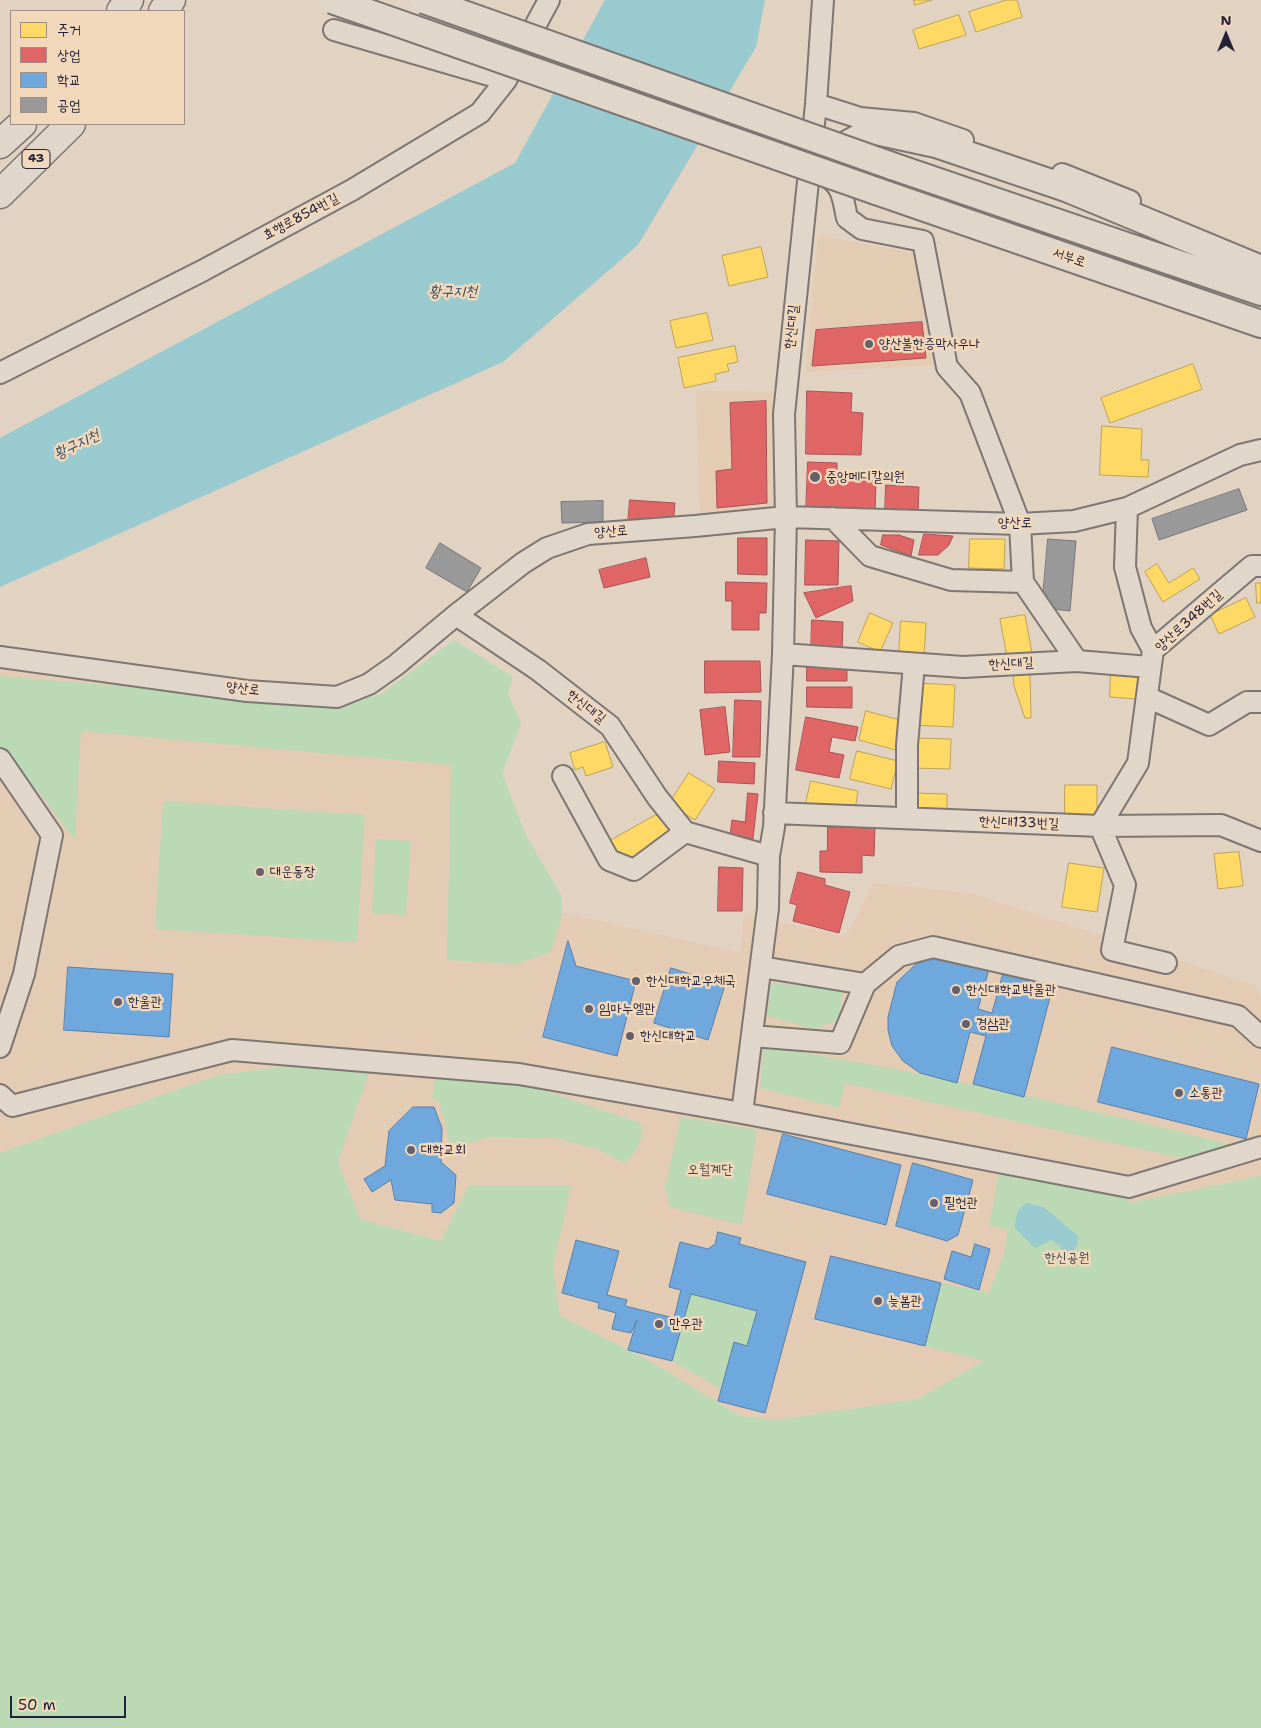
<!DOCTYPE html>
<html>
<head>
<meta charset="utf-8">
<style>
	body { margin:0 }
	#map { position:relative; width:1261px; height:1728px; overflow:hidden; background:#e2d2c1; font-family:"Shantell Sans","Poor Story",sans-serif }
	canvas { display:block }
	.legend { position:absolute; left:10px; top:10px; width:175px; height:115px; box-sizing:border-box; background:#f2d8ba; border:1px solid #9f8f87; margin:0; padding:6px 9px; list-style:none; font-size:15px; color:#22223b }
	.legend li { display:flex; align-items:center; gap:10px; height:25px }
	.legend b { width:25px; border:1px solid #9f8f87 }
	.north { position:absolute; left:1201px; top:10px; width:50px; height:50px; -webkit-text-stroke:4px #f2d8ba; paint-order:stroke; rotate:0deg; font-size:14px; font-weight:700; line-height:20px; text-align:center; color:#22223b }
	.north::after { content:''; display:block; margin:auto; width:18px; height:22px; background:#22223b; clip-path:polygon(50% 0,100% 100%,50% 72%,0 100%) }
	.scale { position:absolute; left:10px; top:1696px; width:116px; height:22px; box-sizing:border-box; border:2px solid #22223b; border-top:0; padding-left:6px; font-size:15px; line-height:18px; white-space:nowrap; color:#22223b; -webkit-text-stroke:4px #f2d8ba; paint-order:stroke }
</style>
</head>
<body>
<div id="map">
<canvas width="1261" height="1728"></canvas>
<ul class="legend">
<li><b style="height:14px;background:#ffd966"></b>주거</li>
<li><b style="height:14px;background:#e06666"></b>상업</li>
<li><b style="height:14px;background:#6fa8dc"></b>학교</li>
<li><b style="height:14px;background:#999"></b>공업</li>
</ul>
<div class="north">N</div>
<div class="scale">50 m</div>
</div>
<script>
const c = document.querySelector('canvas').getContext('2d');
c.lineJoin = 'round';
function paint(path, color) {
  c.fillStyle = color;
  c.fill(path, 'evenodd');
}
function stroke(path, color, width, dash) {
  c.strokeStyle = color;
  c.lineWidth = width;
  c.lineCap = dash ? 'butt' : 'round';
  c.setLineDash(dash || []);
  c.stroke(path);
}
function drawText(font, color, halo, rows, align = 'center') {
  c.font = font + ' "Shantell Sans","Poor Story",sans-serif';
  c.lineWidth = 5;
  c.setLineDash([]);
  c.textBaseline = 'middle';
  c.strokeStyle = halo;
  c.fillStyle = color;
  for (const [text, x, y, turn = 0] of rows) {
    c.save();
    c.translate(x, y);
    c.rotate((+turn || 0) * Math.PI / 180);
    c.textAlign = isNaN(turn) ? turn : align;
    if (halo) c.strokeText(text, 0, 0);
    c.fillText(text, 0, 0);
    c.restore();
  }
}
paint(new Path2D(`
	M818 235 918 254 935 365 806 372Z
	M696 391 775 392 777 515 700 522Z
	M0 662 438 719 561 912 741 953 744 914 847 937 873 883 974 894 1254 985 1261 997V1176L1215 1185 1053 1321 919 1399 778 1420 740 1416 650 1361 560 1316 441 1241 360 1219 338 1162 0 1153Z`), '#e4cbb3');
paint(new Path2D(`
	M454 640 513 677 508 694 521 723 502 774 526 835 561 895 562 915 551 952 516 964 447 960 451 765 81 731 75 840 40 794 0 748V676L341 705 381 694Z
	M163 801 365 815 357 942 155 929Z
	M376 839 411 841 406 915 372 913Z
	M771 983 843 990 839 1020 814 1029 767 1016Z
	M764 1046C922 1072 1077 1105 1231 1145L1180 1158 845 1083 839 1108 760 1088Z
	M375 1055 338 1162 360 1219 441 1241 468 1186H571L553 1266 560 1316 650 1361 740 1416 778 1420 918 1399 984 1361 925 1346 941 1283 989 1293 1004 1254 1008 1230 989 1225 1001 1163 1129 1187 1128 1203 1261 1176V1728H0V1153L218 1075Z
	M436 1075 521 1083 638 1122 643 1128C641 1143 636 1154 624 1163L597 1149 555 1138 492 1137 450 1148 446 1126 439 1102 432 1097Z
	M681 1117 757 1130 742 1225 670 1207 665 1188Z
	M691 1294 757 1311 747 1346 734 1343 721 1389 672 1361Z`), '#bad9b4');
paint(new Path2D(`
	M605 0H765L756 47 638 245 503 362 0 587V438L515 163Z
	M1028 1203 1045 1208 1079 1237 1077 1245 1070 1255 1064 1254 1060 1246 1051 1240 1035 1248 1015 1228C1015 1218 1017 1207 1028 1203Z`), '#98cacf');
const homes = new Path2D(`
	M914 0H932L915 5Z
	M1007 0H1017L1022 17 976 32 969 12Z
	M959 15 966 35 919 49 913 30Z
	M761 247 768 277 729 286 722 256Z
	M707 313 713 340 676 348 670 321Z
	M735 346 738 362 727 364 729 371 715 374 716 381 684 388 678 358Z
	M1193 364 1202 389 1110 423 1101 398Z
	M1102 426 1142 429 1141 460H1149L1148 477 1100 475Z
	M970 539H1005L1004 569 969 568Z
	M1157 564 1169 583 1193 568 1200 579 1163 602 1145 572Z
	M1256 583H1261V603H1257Z
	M1246 598 1255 617 1219 634 1210 615Z
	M870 613 893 623 880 652 858 642Z
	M1025 615 1032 653 1007 657 1000 619Z
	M901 621 926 623 924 656 899 655Z
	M1111 673 1138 675 1136 699 1110 697Z
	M1030 674 1031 718H1025L1014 686 1013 675Z
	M917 683 955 685 953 727 914 725Z
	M866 711 904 721 896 750 859 740Z
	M913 738 951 739 950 769 913 768Z
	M605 742 613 767 586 776 583 767 575 770 570 753Z
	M857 751 898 761 891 789 850 779Z
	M689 773 715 789 695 820 669 804Z
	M811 781 858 791 855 810 805 807Z
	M1065 785H1097V816H1065Z
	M916 793 947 794V810L916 809Z
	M656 815 674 833 630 859 613 850 608 842Z
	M1239 852 1243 886 1218 889 1214 854Z
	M1069 863 1104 868 1097 912 1062 907Z`);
paint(homes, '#ffd966');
stroke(homes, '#bda259', 1);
const shops = new Path2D(`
	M922 322 926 358 812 366 816 330Z
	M807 391 852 393 851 412 863 413 861 455 806 454Z
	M766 401 767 503 717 508 716 471 732 469 730 403Z
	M808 462 837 463V480L876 481 875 514 806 512Z
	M886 485 919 487 918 514 885 513Z
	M630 500 675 503 673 526 628 523Z
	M924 534 953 536 949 545 938 555H919Z
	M883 535H899L914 540 911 556 881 545Z
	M738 538H767V575L738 574Z
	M806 540 839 541 838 585H805Z
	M646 558 650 577 604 588 599 570Z
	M726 582 767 583 766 613H759V630H732V601H726Z
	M851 586 853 601 816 618 804 593Z
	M812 620 843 622 842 652 811 650Z
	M705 661H760L761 692 705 693Z
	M807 666H847V681H807Z
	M807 687H852V708L807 707Z
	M735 700 761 701 760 757H733Z
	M725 707 730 752 705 755 700 710Z
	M806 717 858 727 855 741 832 737 829 752 844 755 839 778 796 770Z
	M719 761 755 763 754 784 718 782Z
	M748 793 758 794 752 847 729 844 732 820 745 822Z
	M828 827 875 828 874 856 862 855V873L820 872V851H827Z
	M719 867 743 868 742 911H718Z
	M798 872 825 879V885L850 892 839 933 793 921 797 905 790 903Z`);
paint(shops, '#e06666');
stroke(shops, '#a75259', 1);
const schools = new Path2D(`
	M568 941 576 966 636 981 617 1056 543 1037Z
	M940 957 989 969 978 1009 992 1013 1003 973 1053 986 1024 1097 973 1084 986 1036 970 1032 957 1083 920 1073 903 1061 892 1046 888 1030V1017L897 982 916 964Z
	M68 967 173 974 169 1037 64 1030Z
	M671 968 725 985 708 1040 654 1023Z
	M1112 1047 1259 1084 1246 1139 1098 1102Z
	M413 1107H434L442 1128 441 1162 456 1175 454 1203 441 1213 432 1212V1204L395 1200 391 1180 372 1192 364 1179 385 1166 389 1131Z
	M783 1134 901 1165 886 1225 767 1194Z
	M913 1163 973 1180 958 1235 947 1241 896 1226Z
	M718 1232 741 1238 739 1244 806 1262 765 1413 718 1401 734 1342 747 1346 757 1311 691 1294 672 1361 628 1350 637 1320 631 1333 612 1329 616 1313 598 1308 599 1303 562 1293 576 1240 619 1251 607 1295 627 1300 625 1306 674 1318 681 1290 669 1287 680 1242 708 1249 715 1244Z
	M975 1244 990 1249 979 1290 944 1279 952 1251 971 1257Z
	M831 1256 941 1283 925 1346 815 1319Z`);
paint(schools, '#6fa8dc');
stroke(schools, '#5880ac', 1);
const industry = new Path2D(`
	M1239 489 1247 510 1159 540 1152 519Z
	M603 501V522L562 523 561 502Z
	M1048 539 1076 541 1070 611 1042 608Z
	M440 543 481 568 467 592 426 568Z`);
paint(industry, '#999');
stroke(industry, '#75757d', 1);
const minor = new Path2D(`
	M334 30 506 80
	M816 104 860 118 914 123 963 140
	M1062 174 1130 201
	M823 175C843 183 843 200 847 218L862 229 923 241 947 367 970 393 1020 524 1023 582
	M0 373 202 271 352 190 480 113 506 80 549 0
	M1127 508 1125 567 1141 628 1153 650
	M833 518 870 556 951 580 1023 582 1077 661
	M456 615 538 670 610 726 657 797 685 832 769 856
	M783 654 963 667 1077 661 1149 667
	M0 657 247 691 337 697 369 684 396 665 456 615 523 563 547 548 588 534 695 526 786 517 1020 524 1074 521 1127 508 1240 455 1261 450
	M1147 697 1209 725 1247 702H1261
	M0 759 52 835 24 974 0 1047
	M563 776 609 860 634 870 685 832
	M774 813 1100 826 1221 825 1261 841
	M907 818V745L914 664
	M1100 826 1138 763 1153 650 1252 566H1261
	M1100 826 1125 885 1112 950 1166 963
	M761 967 865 984
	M752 1036 840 1043 865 984 899 956 933 947 1238 1016 1261 1037
	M0 1095 12 1106 232 1050 519 1074 742 1113 1129 1187 1261 1147
	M742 1113 768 908 769 856 774 827 783 654 786 517 784 414 816 104 823 0`);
const major = new Path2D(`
	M809 165 830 168 846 145 866 134 876 131 936 144 1066 188 1261 269
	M892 166 1261 292
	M876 191 1261 324`);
const highway = new Path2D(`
	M121 11 129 0
	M163 11 171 0
	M0 144 22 124
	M0 194 71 124`);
stroke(minor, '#7d7673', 24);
stroke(major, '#7d7673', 30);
stroke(highway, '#7d7673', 31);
stroke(minor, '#e0d6ca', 20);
stroke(major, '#e0d6ca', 26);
stroke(highway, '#e0d6ca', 28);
const majorBridge = new Path2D(`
	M332 0 876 191
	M424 0 892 166`);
stroke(majorBridge, '#7d7673', 30, []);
stroke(majorBridge, '#e0d6ca', 26);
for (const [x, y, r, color] of [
	[869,344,5,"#65606a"],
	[815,477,6,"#65606a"],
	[260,872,5,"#65606a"],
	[636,981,5,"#65606a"],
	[956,990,5,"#65606a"],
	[118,1002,5,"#65606a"],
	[589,1009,5,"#65606a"],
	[966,1024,5,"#65606a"],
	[630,1036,5,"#65606a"],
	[1179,1093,5,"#65606a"],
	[411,1150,5,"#65606a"],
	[934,1203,5,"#65606a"],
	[878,1301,5,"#65606a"],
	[659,1324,5,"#65606a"]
]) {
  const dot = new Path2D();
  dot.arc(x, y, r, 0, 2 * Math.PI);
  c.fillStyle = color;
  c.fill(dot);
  stroke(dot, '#f2d8ba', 2);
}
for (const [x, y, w] of [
	[36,159,28]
]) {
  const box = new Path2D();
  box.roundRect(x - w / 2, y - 9.5, w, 19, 4);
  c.fillStyle = '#f2d8ba';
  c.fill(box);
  stroke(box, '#22223b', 1);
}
drawText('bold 12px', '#22223b', null, [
	["43",36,159]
]);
drawText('14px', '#22223b', '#f2d8ba', [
	["효행로854번길",301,217,-28],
	["서부로",1069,258,19],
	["한신대길",792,327,-84],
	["양산로",1015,523],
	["양산로",611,532,-4],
	["양산로348번길",1189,621,-42],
	["한신대길",1011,664,-3],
	["양산로",243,689,6],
	["한신대길",586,707,38],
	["한신대133번길",1019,823,2]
]);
drawText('14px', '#22223b', '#f2d8ba', [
	["양산불한증막사우나",879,344],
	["중앙메디칼의원",826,477],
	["대운동장",270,872],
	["한신대학교우체국",646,981],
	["한신대학교박물관",966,990],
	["한울관",128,1002],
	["임마누엘관",599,1009],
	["경삼관",976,1024],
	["한신대학교",640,1036],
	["소통관",1189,1093],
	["대학교회",421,1150],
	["필헌관",944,1203],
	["늦봄관",888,1301],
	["만우관",669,1324]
], 'left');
drawText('14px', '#3a4851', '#f2d8ba', [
	["오월계단",710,1170],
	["한신공원",1067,1258]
]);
drawText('italic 15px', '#384b62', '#f2d8ba', [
	["황구지천",453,292],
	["황구지천",77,445,-26]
]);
</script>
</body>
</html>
